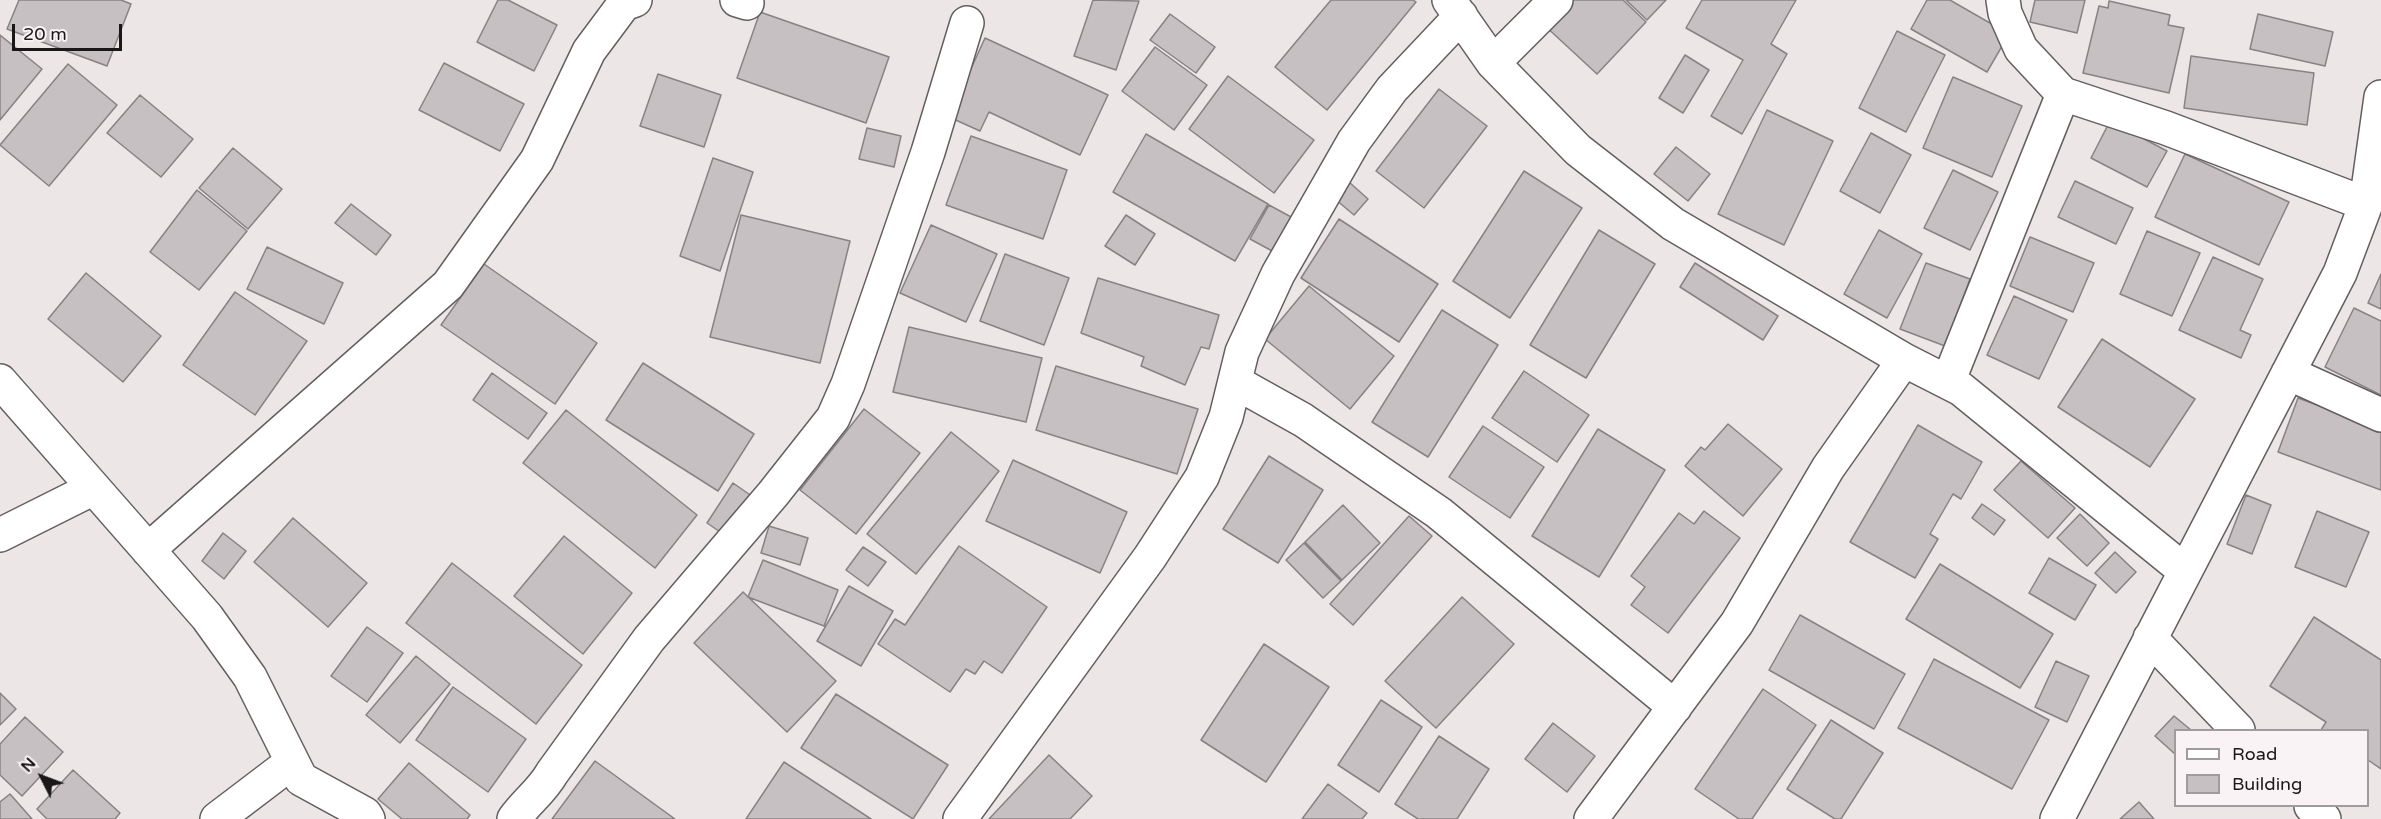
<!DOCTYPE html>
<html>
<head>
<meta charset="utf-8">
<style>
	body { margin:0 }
	#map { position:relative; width:2381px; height:819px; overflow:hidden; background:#ece6e7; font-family:"Varela Round",sans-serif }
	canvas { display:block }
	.legend { position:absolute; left:2174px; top:729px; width:195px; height:78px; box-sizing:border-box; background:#faf3f5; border:2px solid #a09b9d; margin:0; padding:8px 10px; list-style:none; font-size:18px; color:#191718 }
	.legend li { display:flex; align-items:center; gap:12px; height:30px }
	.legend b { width:30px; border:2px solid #a09b9d }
	.north { position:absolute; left:12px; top:747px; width:60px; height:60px; -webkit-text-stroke:4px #faf3f5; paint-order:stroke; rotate:312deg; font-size:16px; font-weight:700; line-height:24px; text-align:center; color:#191718 }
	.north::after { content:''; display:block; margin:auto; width:21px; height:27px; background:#191718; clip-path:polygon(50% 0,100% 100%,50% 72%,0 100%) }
	.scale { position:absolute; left:12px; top:24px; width:110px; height:27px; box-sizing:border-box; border:3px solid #191718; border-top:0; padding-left:8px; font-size:18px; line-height:21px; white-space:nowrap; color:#191718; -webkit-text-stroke:4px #faf3f5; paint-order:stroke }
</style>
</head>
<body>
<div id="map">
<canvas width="2381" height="819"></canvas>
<ul class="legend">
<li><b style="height:8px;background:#fff"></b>Road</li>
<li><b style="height:16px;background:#c6c0c2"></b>Building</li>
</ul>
<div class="north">N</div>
<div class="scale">20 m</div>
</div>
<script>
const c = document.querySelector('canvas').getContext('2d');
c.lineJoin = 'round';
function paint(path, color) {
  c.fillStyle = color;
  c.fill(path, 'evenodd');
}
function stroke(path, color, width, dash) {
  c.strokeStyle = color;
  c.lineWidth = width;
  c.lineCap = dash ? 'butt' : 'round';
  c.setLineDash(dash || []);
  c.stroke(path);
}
const building = new Path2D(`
	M19 0H121L131 4 107 66 7 29Z
	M498 0H508L557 25 534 71 477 42Z
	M1093 0 1139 1 1116 70 1074 56Z
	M1331 0H1413L1416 2 1327 110 1275 67Z
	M1567 0H1623L1646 22 1597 74 1543 24Z
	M1626 0H1666L1647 20Z
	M1702 0H1796L1771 44 1787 54 1742 134 1711 116 1743 60 1686 28Z
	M1927 0H1950L2009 34 1987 72 1911 29Z
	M2035 0H2085L2077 33 2030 22Z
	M2109 1 2170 15 2168 25 2184 28 2169 93 2083 73 2099 6 2108 8Z
	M760 12 889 57 866 123 737 78Z
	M1170 14 1215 47 1196 73 1150 40Z
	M2258 14 2333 32 2325 66 2250 49Z
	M1897 31 1945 55 1906 132 1859 108Z
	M0 35 42 69 0 120Z
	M985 38 1108 95 1080 155 989 112 980 131 949 117Z
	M1155 47 1207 85 1174 130 1122 91Z
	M1685 55 1709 70 1683 113 1659 98Z
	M2191 56 2314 73 2307 125 2184 108Z
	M444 63 524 104 500 151 419 110Z
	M68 64 117 105 49 186 0 145Z
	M658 74 721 95 704 147 640 126Z
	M1228 76 1314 140 1274 193 1189 129Z
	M1953 77 2022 106 1992 177 1923 148Z
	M1439 89 1487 126 1424 208 1376 171Z
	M140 95 193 139 161 177 107 133Z
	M1767 110 1833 141 1784 245 1718 214Z
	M2110 121 2167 151 2147 187 2091 158Z
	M867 128 901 136 894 167 859 159Z
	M1871 133 1911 155 1880 213 1840 191Z
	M1146 134 1268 204 1235 261 1113 192Z
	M971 136 1067 170 1043 239 946 205Z
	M1676 147 1710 174 1688 201 1654 174Z
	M233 148 282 189 248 229 199 188Z
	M2185 154 2289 202 2259 265 2155 217Z
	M713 158 753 172 720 271 680 256Z
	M1953 170 1998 192 1970 250 1924 228Z
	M1524 171 1582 208 1510 318 1453 281Z
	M2075 181 2133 208 2116 244 2058 217Z
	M1349 182 1368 199 1354 215 1335 199Z
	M197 190 247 231 199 290 150 252Z
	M351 204 391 235 376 255 335 223Z
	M1269 205 1293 218 1274 252 1250 239Z
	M741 215 850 241 820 363 710 337Z
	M1126 215 1155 234 1135 265 1105 246Z
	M1339 219 1438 284 1399 342 1301 278Z
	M931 225 997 254 966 322 900 293Z
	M1599 230 1655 264 1586 378 1530 345Z
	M1879 230 1922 254 1887 318 1844 294Z
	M2147 231 2200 253 2172 316 2120 294Z
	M2030 237 2094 263 2073 312 2010 286Z
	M267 247 343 283 324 324 247 289Z
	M1005 254 1069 278 1044 345 980 321Z
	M2213 257 2263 279 2240 330 2251 335 2241 358 2179 330Z
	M1695 263 1778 316 1763 340 1680 287Z
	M1926 263 1970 279 1945 346 1900 329Z
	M484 264 597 343 555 404 441 325Z
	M86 273 161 336 123 382 48 319Z
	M2381 274V309L2368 303Z
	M1098 278 1219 315 1209 349 1201 347 1185 385 1141 366 1144 357 1081 333Z
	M1309 286 1394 356 1350 409 1265 339Z
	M235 292 307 341 255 415 183 365Z
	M2014 296 2067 320 2039 379 1987 355Z
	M2354 308 2381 321V395L2325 367Z
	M1442 310 1498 345 1428 457 1372 422Z
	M909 327 1042 358 1026 422 893 392Z
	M2102 339 2195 399 2150 467 2058 407Z
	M643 363 754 434 718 491 606 420Z
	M1056 366 1198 409 1177 474 1036 430Z
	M1524 371 1589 415 1557 462 1492 418Z
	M492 373 547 413 528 439 473 400Z
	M2298 398 2381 428V490L2278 452Z
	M864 409 920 453 856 534 800 490Z
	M566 410 697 515 655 568 523 463Z
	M1728 424 1782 469 1743 516 1685 466 1701 447 1705 450Z
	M1918 425 1982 462 1961 499 1953 494 1930 534 1938 539 1915 578 1850 542Z
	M1483 426 1544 467 1510 518 1449 477Z
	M1598 429 1665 470 1599 577 1532 536Z
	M951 432 999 471 916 574 867 534Z
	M1269 456 1323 490 1278 563 1223 529Z
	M1013 460 1127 512 1100 573 986 521Z
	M2021 461 2075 508 2048 538 1994 490Z
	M733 483 756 499 729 538 707 523Z
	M2246 495 2271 505 2252 554 2227 544Z
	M1982 504 2005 520 1994 535 1972 518Z
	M1343 505 1380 543 1342 580 1305 542Z
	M1704 511 1740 538 1668 633 1631 605 1645 587 1631 576 1679 513 1694 524Z
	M2317 511 2369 532 2346 587 2295 567Z
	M2080 514 2109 543 2087 566 2057 538Z
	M1409 516 1432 536 1353 625 1330 604Z
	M293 518 367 583 328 627 254 562Z
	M769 526 808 538 800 565 761 553Z
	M223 533 246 551 224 579 202 561Z
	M564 536 632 593 583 654 514 596Z
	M1304 543 1341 581 1323 598 1286 560Z
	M959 546 1047 607 1002 673 984 661 975 674 966 669 950 692 878 644 895 619 905 625Z
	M863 547 886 562 868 586 846 570Z
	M2115 552 2136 572 2116 593 2095 573Z
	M2049 558 2096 585 2075 620 2029 593Z
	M763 560 838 590 824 626 748 597Z
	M452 563 582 665 536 724 406 623Z
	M1940 564 2053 634 2020 688 1906 619Z
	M849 586 893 611 861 666 817 641Z
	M743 592 836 681 787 732 694 643Z
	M1462 597 1514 644 1436 728 1385 681Z
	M1800 615 1905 674 1874 729 1769 670Z
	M2314 617 2381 660V769L2368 760V730H2321L2326 722 2270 686Z
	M367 627 403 653 367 702 331 676Z
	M1264 644 1329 687 1266 782 1201 740Z
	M416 656 450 684 400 743 366 715Z
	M1934 659 2049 720 2012 789 1898 728Z
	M2056 661 2089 676 2067 722 2035 707Z
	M453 687 526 739 488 792 416 740Z
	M1763 689 1816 725 1752 819H1739L1695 789Z
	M0 693 16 709 0 725Z
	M836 694 948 765 913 819 801 748Z
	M1381 700 1422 727 1379 792 1338 765Z
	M2174 716 2191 730H2176V755L2155 736Z
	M25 717 63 752 22 796 0 775V744Z
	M1831 720 1883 753 1841 819H1835L1787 789Z
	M1553 723 1595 756 1567 792 1525 759Z
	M1439 736 1489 769 1457 819H1418L1395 804Z
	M1049 755 1092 796 1070 819H989Z
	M595 761 675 819H552Z
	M784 762 871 819H746Z
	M409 763 470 815 467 819H402L378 799Z
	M73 770 120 813 115 819H47L37 809Z
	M1328 784 1367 813 1362 819H1302Z
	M10 794 32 819H0V802Z
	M2139 802 2154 819H2120Z`);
paint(building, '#c6c0c2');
stroke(building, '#888284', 1.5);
const street = new Path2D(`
	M737 0 747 3
	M1449 0 1493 63 1578 150 1673 224 1904 360 1961 389 2185 571
	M2003 0 2005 13 2021 49 2063 94 2166 128 2366 204
	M1493 63 1556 0
	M2288 373 2381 415
	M0 381 207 617 250 677 301 779 365 814 368 819
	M1235 382 1303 420 1439 513 1675 707
	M1948 382 2063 94
	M0 535 94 488
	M148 550 448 285 537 160 589 51 624 4 635 0
	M2150 638 2238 730
	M2311 806 2324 819
	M217 819 292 762
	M514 819C526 802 542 791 552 773L649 639 773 494 833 418 848 384 928 152 967 23
	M960 819 1150 557 1202 477 1226 417 1242 352 1278 274 1354 141 1392 89 1461 16
	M1591 819 1737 623 1828 468 1904 360
	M2057 819 2340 273 2366 204 2381 97`);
stroke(street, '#645e60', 36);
stroke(street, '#fff', 33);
</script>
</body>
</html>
